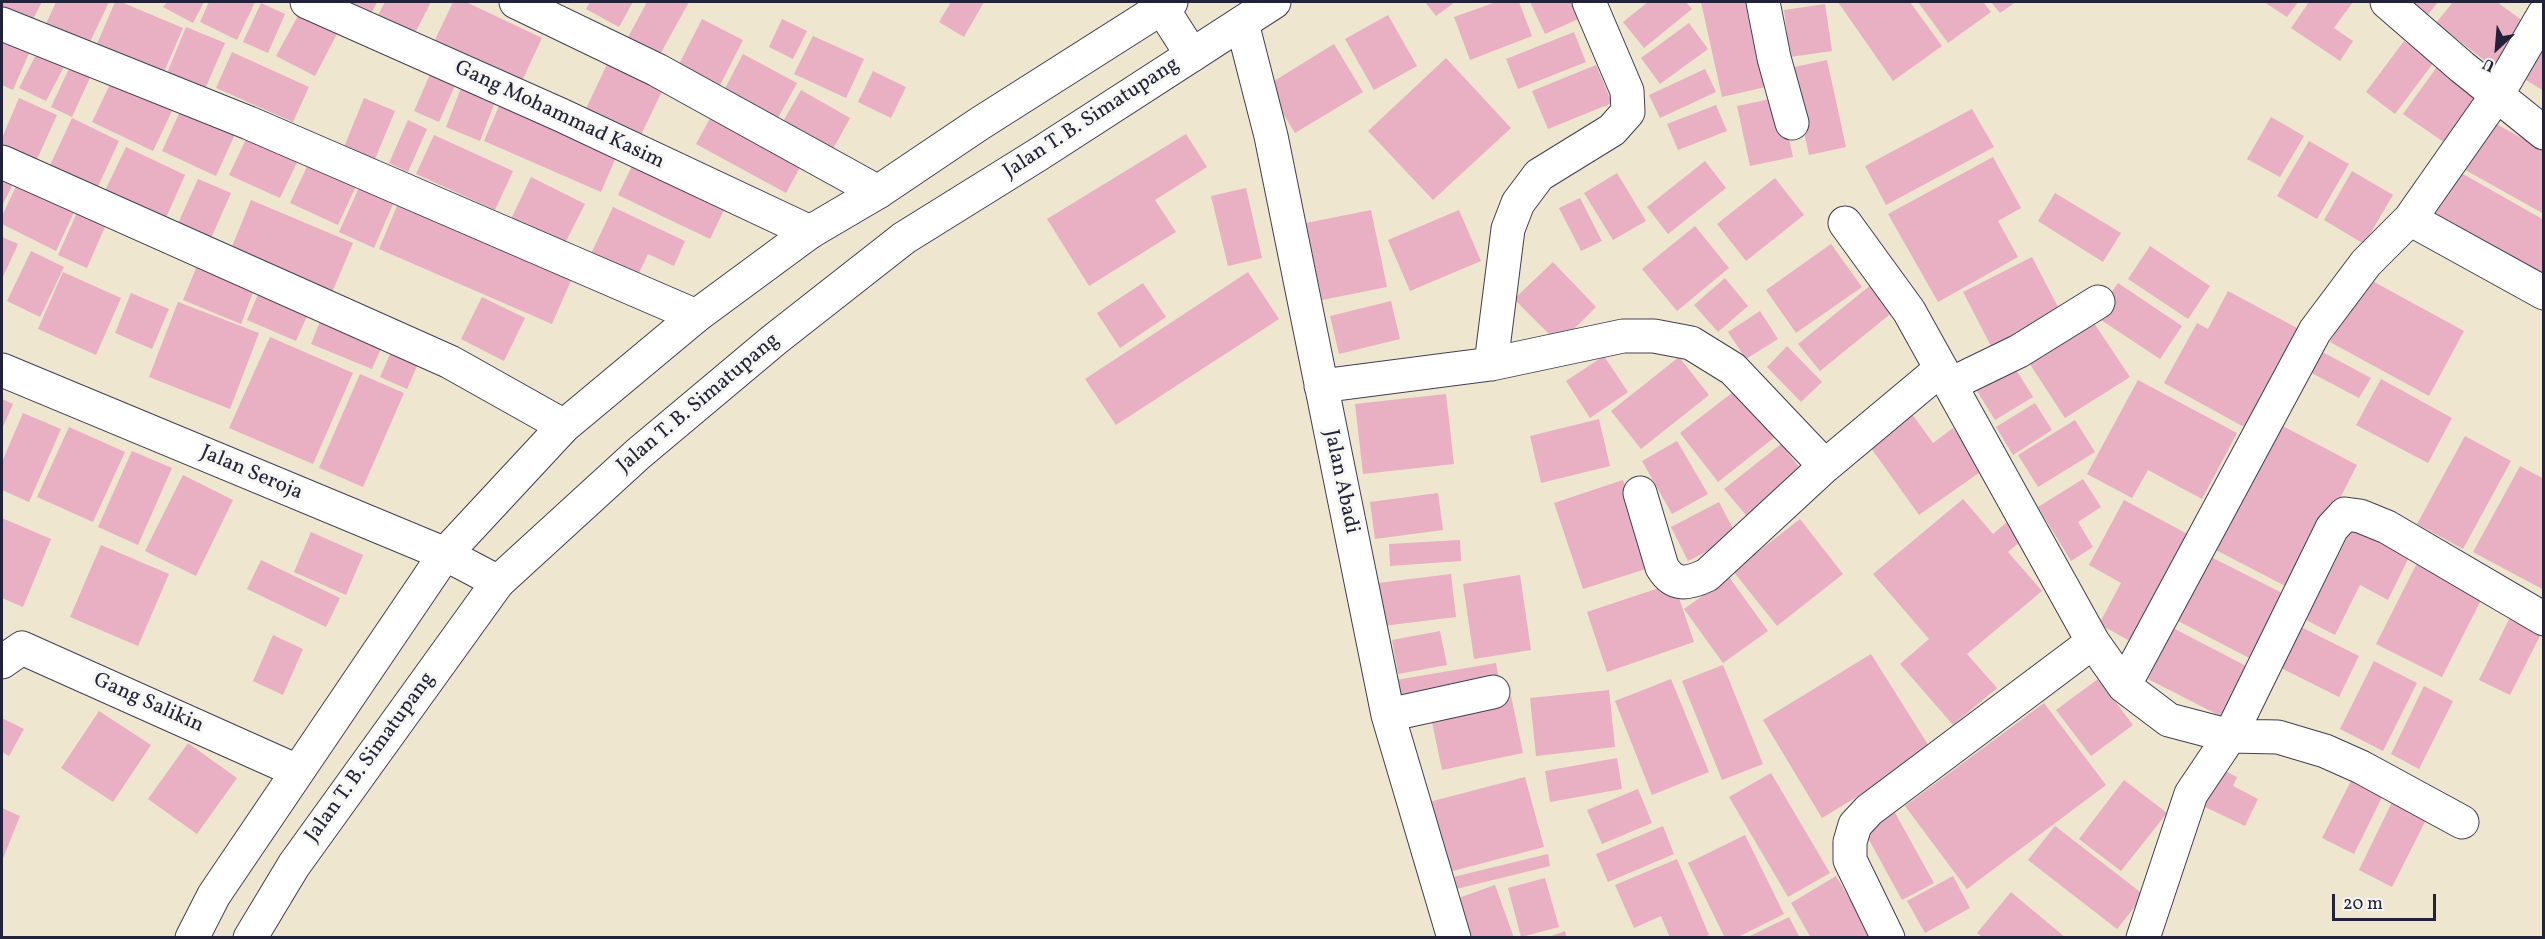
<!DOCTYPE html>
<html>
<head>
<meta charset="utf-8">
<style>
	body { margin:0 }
	#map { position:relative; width:2545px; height:939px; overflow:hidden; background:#efe6cf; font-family:Vollkorn,serif }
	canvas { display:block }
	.frame { position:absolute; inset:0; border:3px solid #22223b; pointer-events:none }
	.north { position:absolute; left:2467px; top:18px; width:60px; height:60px; -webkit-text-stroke:4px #f6f6f2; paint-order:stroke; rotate:206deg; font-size:16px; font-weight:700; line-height:24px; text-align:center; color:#22223b }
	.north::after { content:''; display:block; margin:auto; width:21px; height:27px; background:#22223b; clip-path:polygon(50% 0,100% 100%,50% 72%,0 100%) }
	.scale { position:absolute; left:2332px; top:894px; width:104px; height:27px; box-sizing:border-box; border:3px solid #22223b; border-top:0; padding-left:8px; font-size:18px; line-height:21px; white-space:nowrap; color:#22223b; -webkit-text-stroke:4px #f6f6f2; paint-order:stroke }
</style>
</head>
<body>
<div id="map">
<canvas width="2545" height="939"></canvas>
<div class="frame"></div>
<div class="north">U</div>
<div class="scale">20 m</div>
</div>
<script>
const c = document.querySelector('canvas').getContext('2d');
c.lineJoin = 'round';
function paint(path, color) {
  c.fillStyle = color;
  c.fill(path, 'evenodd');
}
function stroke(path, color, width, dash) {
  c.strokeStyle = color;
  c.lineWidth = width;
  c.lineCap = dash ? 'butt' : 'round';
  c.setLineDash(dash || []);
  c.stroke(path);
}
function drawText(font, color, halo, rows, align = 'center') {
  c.font = font + ' Vollkorn,serif';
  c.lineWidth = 6;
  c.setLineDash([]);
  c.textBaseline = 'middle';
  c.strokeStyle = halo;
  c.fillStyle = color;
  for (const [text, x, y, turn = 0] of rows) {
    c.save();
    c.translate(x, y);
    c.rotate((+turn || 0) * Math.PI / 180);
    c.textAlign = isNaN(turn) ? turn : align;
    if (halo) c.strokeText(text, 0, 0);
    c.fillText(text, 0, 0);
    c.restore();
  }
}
paint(new Path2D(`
	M2 2H42L32 21 2 7Z
	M56 2H109L89 44 46 24Z
	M115 2H121L183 28 164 72 97 44Z
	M167 2H204L193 23 163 7Z
	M209 2H255L237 40 200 22Z
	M334 2H377L369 18Z
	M385 2H431L414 35 377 17Z
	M453 2H466L542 38 521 83 434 42Z
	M590 2H633L619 27 586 9Z
	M647 2H689L658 58 626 41Z
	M951 2H984L964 37 939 22Z
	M1425 2H1455L1436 16Z
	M1496 2H1519L1532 36 1470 60 1454 17Z
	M1530 2H1578L1585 16 1545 34Z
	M1648 2H1686L1692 9 1644 48 1623 22Z
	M1701 2H1751L1770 86 1722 97Z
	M1838 2H1910L1942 46 1893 81Z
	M1918 2H1983L1991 12 1948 43Z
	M1991 2H2016L2000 13Z
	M2264 2H2298L2287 17Z
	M2309 2H2353L2334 28 2353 41 2340 61 2291 28Z
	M2408 2H2438L2427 16Z
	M2453 2H2497L2527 24 2493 67 2436 23Z
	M261 3 285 14 268 53 243 42Z
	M1825 4 1832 51 1790 57 1784 10Z
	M300 12 338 32 315 76 276 56Z
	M1388 15 1417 66 1374 90 1345 39Z
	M702 19 743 40 715 95 674 74Z
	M782 19 807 31 793 59 769 47Z
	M1689 23 1708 49 1660 84 1641 58Z
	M186 27 225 43 205 89 167 73Z
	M2 30 33 44 13 90 2 85Z
	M1574 32 1586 62 1518 89 1506 59Z
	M813 36 864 59 846 98 794 74Z
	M2544 39V91L2521 77Z
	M2404 41 2434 62 2395 114 2366 92Z
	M42 43 69 57 46 101 19 88Z
	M1334 44 1363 92 1295 133 1266 86Z
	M232 52 309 87 293 122 216 88Z
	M743 54 797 83 773 127 720 98Z
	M74 58 95 67 72 117 51 107Z
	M610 58 665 85 638 141 583 115Z
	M1446 58 1511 128 1433 200 1368 131Z
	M1827 60 1846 147 1809 155 1790 68Z
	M2439 64 2484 97 2448 145 2403 114Z
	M1596 65 1612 103 1548 129 1532 91Z
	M1705 69 1716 92 1660 118 1649 95Z
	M873 71 906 87 891 118 858 102Z
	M431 72 456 83 439 122 414 111Z
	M113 78 174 107 153 151 92 122Z
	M461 88 495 102 480 141 446 127Z
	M801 90 850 118 827 160 777 132Z
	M1780 97 1793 157 1750 166 1737 106Z
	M19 98 57 115 33 168 2 154V138Z
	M364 98 395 111 375 159 344 147Z
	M1716 105 1727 131 1678 150 1667 124Z
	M499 106 616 157 601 192 484 141Z
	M182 107 236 132 216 176 162 151Z
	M1972 109 1994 147 1886 205 1865 166Z
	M714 111 804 160 786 193 696 144Z
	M2271 117 2304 136 2280 177 2247 159Z
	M72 118 119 141 93 197 46 174Z
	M2487 119 2544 150V214L2460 167Z
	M408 120 427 129 408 172 389 163Z
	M249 133 300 156 280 198 229 175Z
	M1186 134 1207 167 1155 200 1176 232 1089 286 1047 219Z
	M434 135 513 171 495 210 416 174Z
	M2309 141 2349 164 2317 219 2277 196Z
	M126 147 185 175 161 229 100 201Z
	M1993 157 2021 208 1998 221 2018 257 1938 302 1888 214Z
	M310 160 358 182 338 225 290 203Z
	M635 160 727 204 710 239 618 195Z
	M1705 161 1726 188 1668 234 1647 207Z
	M2456 170 2544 220V283L2428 220Z
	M2352 171 2393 195 2364 244 2324 220Z
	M1617 173 1646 221 1613 240 1584 193Z
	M2 176 14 182 2 206Z
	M531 177 585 204 564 245 511 219Z
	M1775 178 1804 215 1746 261 1717 224Z
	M198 179 231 193 208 245 175 230Z
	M363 179 397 195 374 248 339 232Z
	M19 180 76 208 56 251 2 224V216Z
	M1246 188 1262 258 1228 266 1211 196Z
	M2055 193 2121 233 2103 262 2038 221Z
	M1580 198 1602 241 1581 251 1559 208Z
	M251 200 353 243 330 297 229 254Z
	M399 201 573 276 552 324 379 249Z
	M613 207 685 241 674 266 648 254 637 277 591 254Z
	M79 208 107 222 87 268 58 255Z
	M1371 210 1387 287 1322 300 1306 223Z
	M1459 210 1481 261 1410 291 1388 240Z
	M1695 226 1729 268 1677 311 1642 269Z
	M2 237 18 244 2 279Z
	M1831 244 1862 287 1796 333 1766 290Z
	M2150 246 2210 286 2188 319 2128 279Z
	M31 251 64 267 40 317 7 301Z
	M201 256 258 279 241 324 183 300Z
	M2032 257 2060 311 1991 346 1963 292Z
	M1553 262 1596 307 1559 344 1514 299Z
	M63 272 121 298 96 355 38 329Z
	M1248 272 1279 319 1116 425 1085 379Z
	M2365 277 2464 331 2429 396 2330 342Z
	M1725 278 1748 306 1718 332 1694 305Z
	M1877 280 1899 307 1820 371 1798 344Z
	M1143 283 1166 317 1120 348 1097 313Z
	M2118 283 2182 326 2160 359 2095 316Z
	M262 285 311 307 296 341 247 320Z
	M2228 291 2297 328 2244 427 2164 383 2197 323 2208 329Z
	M131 293 169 309 152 349 115 333Z
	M482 297 525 318 504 361 461 339Z
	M1391 301 1400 339 1339 354 1330 316Z
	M178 302 259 333 230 409 149 377Z
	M325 309 387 335 372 369 311 344Z
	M1760 311 1778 339 1746 359 1728 332Z
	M2088 314 2130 377 2065 418 2024 355Z
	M270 337 353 373 313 464 229 428Z
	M394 345 421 357 407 389 380 377Z
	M1787 346 1822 382 1801 402 1767 367Z
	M2315 348 2371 378 2359 398 2304 369Z
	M1604 356 1628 392 1590 418 1566 381Z
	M1679 357 1709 395 1641 449 1611 411Z
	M2010 360 2033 397 1995 420 1972 383Z
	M360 374 404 393 363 487 319 468Z
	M2381 379 2452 418 2428 463 2356 425Z
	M2138 380 2237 433 2202 499 2148 470 2132 498 2087 474Z
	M1737 389 1775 437 1718 482 1680 433Z
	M1446 394 1454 464 1363 474 1355 404Z
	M2 399 13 404 2 429Z
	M2035 403 2052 430 2013 455 1996 427Z
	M1909 410 1933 443 1953 428 1983 470 1919 515 1866 441Z
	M23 413 61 429 29 502 2 490V462Z
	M1599 419 1610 466 1541 483 1530 436Z
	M2075 420 2095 452 2038 487 2018 455Z
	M2277 423 2357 465 2293 590 2212 548Z
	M69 427 125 452 93 522 37 497Z
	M2465 436 2511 461 2463 549 2417 524Z
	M1677 441 1708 494 1672 514 1642 461Z
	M1781 444 1807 477 1751 521 1724 489Z
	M132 451 172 468 138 545 98 527Z
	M2520 466 2544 479V590L2473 552Z
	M183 475 233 500 196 576 145 551Z
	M2083 479 2101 507 2078 522 2093 547 2071 561 2038 507Z
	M1623 480 1652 567 1583 589 1554 503Z
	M1438 493 1443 530 1375 539 1370 502Z
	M1963 499 1993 534 2007 522 2022 540 2008 552 2042 591 1967 654 1997 688 1953 725 1900 664 1929 639 1873 574Z
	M2124 500 2195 538 2137 645 2099 624 2121 583 2089 565Z
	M1719 502 1737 536 1688 561 1671 527Z
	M2 518 51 539 23 607 2 598Z
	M1800 519 1843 574 1777 626 1733 571Z
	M2353 526 2410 555 2388 600 2360 585 2335 635 2306 620Z
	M311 532 363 555 346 595 294 572Z
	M1460 540 1461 561 1390 566 1389 544Z
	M101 545 169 574 138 646 70 617Z
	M2211 557 2286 595 2253 660 2178 621Z
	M261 560 340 598 326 627 247 589Z
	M2417 563 2483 596 2442 677 2376 644Z
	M1451 574 1456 617 1383 626 1378 583Z
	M1520 575 1531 650 1474 659 1463 584Z
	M1729 577 1768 631 1723 663 1684 609Z
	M1674 583 1694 642 1607 672 1587 612Z
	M2512 613 2544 628 2510 695 2479 680Z
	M2299 626 2359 656 2339 697 2279 667Z
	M2173 628 2252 669 2226 719 2148 679Z
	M1440 631 1447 665 1398 674 1392 640Z
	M273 635 303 649 283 695 253 681Z
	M1871 654 1932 751 1822 818 1763 720Z
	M2374 661 2417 683 2383 751 2340 729Z
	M1496 663 1500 686 1393 703 1390 681Z
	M1723 665 1763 764 1722 780 1682 681Z
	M1671 679 1709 772 1652 795 1615 701Z
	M2098 679 2133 725 2091 756 2056 710Z
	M2424 686 2453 701 2419 769 2391 754Z
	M1609 690 1615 747 1536 756 1530 698Z
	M1511 696 1523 753 1442 770 1430 713Z
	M2044 703 2106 785 1967 889 1905 806Z
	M99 711 151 745 113 802 61 768Z
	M2 718 24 729 9 756 2 752Z
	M188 743 237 778 197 834 148 799Z
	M1617 758 1622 789 1550 802 1545 771Z
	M2221 769 2237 777 2233 786 2258 799 2245 826 2203 806Z
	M1771 773 1830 873 1788 897 1729 797Z
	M2354 775 2385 791 2354 854 2322 838Z
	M1525 777 1544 847 1449 872 1429 802Z
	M2124 780 2167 813 2121 871 2079 839Z
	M1638 789 1652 823 1602 844 1587 810Z
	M2394 798 2429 814 2392 887 2359 870Z
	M2 808 20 816 2 861Z
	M1894 811 1934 883 1902 900 1862 827Z
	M1663 826 1674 854 1608 882 1596 854Z
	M2055 826 2144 895 2117 929 2028 860Z
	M1745 835 1784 914 1736 938H1725L1688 863Z
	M1548 854 1550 866 1452 890 1449 878Z
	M1677 859 1709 935 1702 938H1670L1661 916 1634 928 1615 885Z
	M1836 876 1873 938H1811L1791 903Z
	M1953 876 1970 908 1925 933 1907 901Z
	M1545 878 1559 927 1521 937 1508 888Z
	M1495 885 1514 938H1467L1453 900Z
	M2011 892 2066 938H1983L1977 933Z
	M1789 917 1800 938H1746Z
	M1565 931 1567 938H1549V937Z`), '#e9afc2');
const minor = new Path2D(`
	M307 2 561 115 810 232
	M516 2 657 70 878 192
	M1155 2 1162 8 1192 55
	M1763 2 1774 58 1792 123
	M2387 2 2462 67 2544 133
	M1242 23 1271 136 1388 715 1454 938
	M2 24 249 123 696 316
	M2 162 450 362 564 426
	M2410 219 2544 293
	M1845 223 1909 311 2093 642 2124 686 2169 720 2230 736 2278 737 2325 751 2361 767 2462 822
	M1491 364 1508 229 1518 203 1539 175 1612 130 1628 112 1627 91 1589 2
	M2 370 445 554 498 582
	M1951 384 2019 351 2098 302
	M1321 386 1491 364 1623 336H1654L1691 343 1733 369 1825 466
	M1640 493 1662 567C1674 587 1688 584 1707 575L1825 466 1941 369
	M2 662 22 648 297 771
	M2124 686 2315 331 2366 263 2410 219 2497 95 2544 14
	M1388 715 1493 692
	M1888 938 1850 860V842L1855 825 1869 810 2093 642
	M2143 938 2191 794 2230 736 2332 528 2345 514 2360 516 2387 527 2544 619`);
const primary = new Path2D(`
	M192 938 214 895 445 554 564 426 696 316 810 232 878 192 979 124 1171 2
	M250 938 294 865 498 582 638 454 774 340 904 238 1039 154 1274 2`);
stroke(minor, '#413f51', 35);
stroke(primary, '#413f51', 35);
stroke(minor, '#fff', 33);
stroke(primary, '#fff', 33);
drawText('21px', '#22223b', '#f6f6f2', [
	["Gang Mohammad Kasim",559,116,25],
	["Jalan T. B. Simatupang",1092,119,-33],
	["Jalan T. B. Simatupang",699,404,-40],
	["Jalan Seroja",251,474,23],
	["Jalan Abadi",1340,482,78],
	["Gang Salikin",148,704,24],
	["Jalan T. B. Simatupang",371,758,-54]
]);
</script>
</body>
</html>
